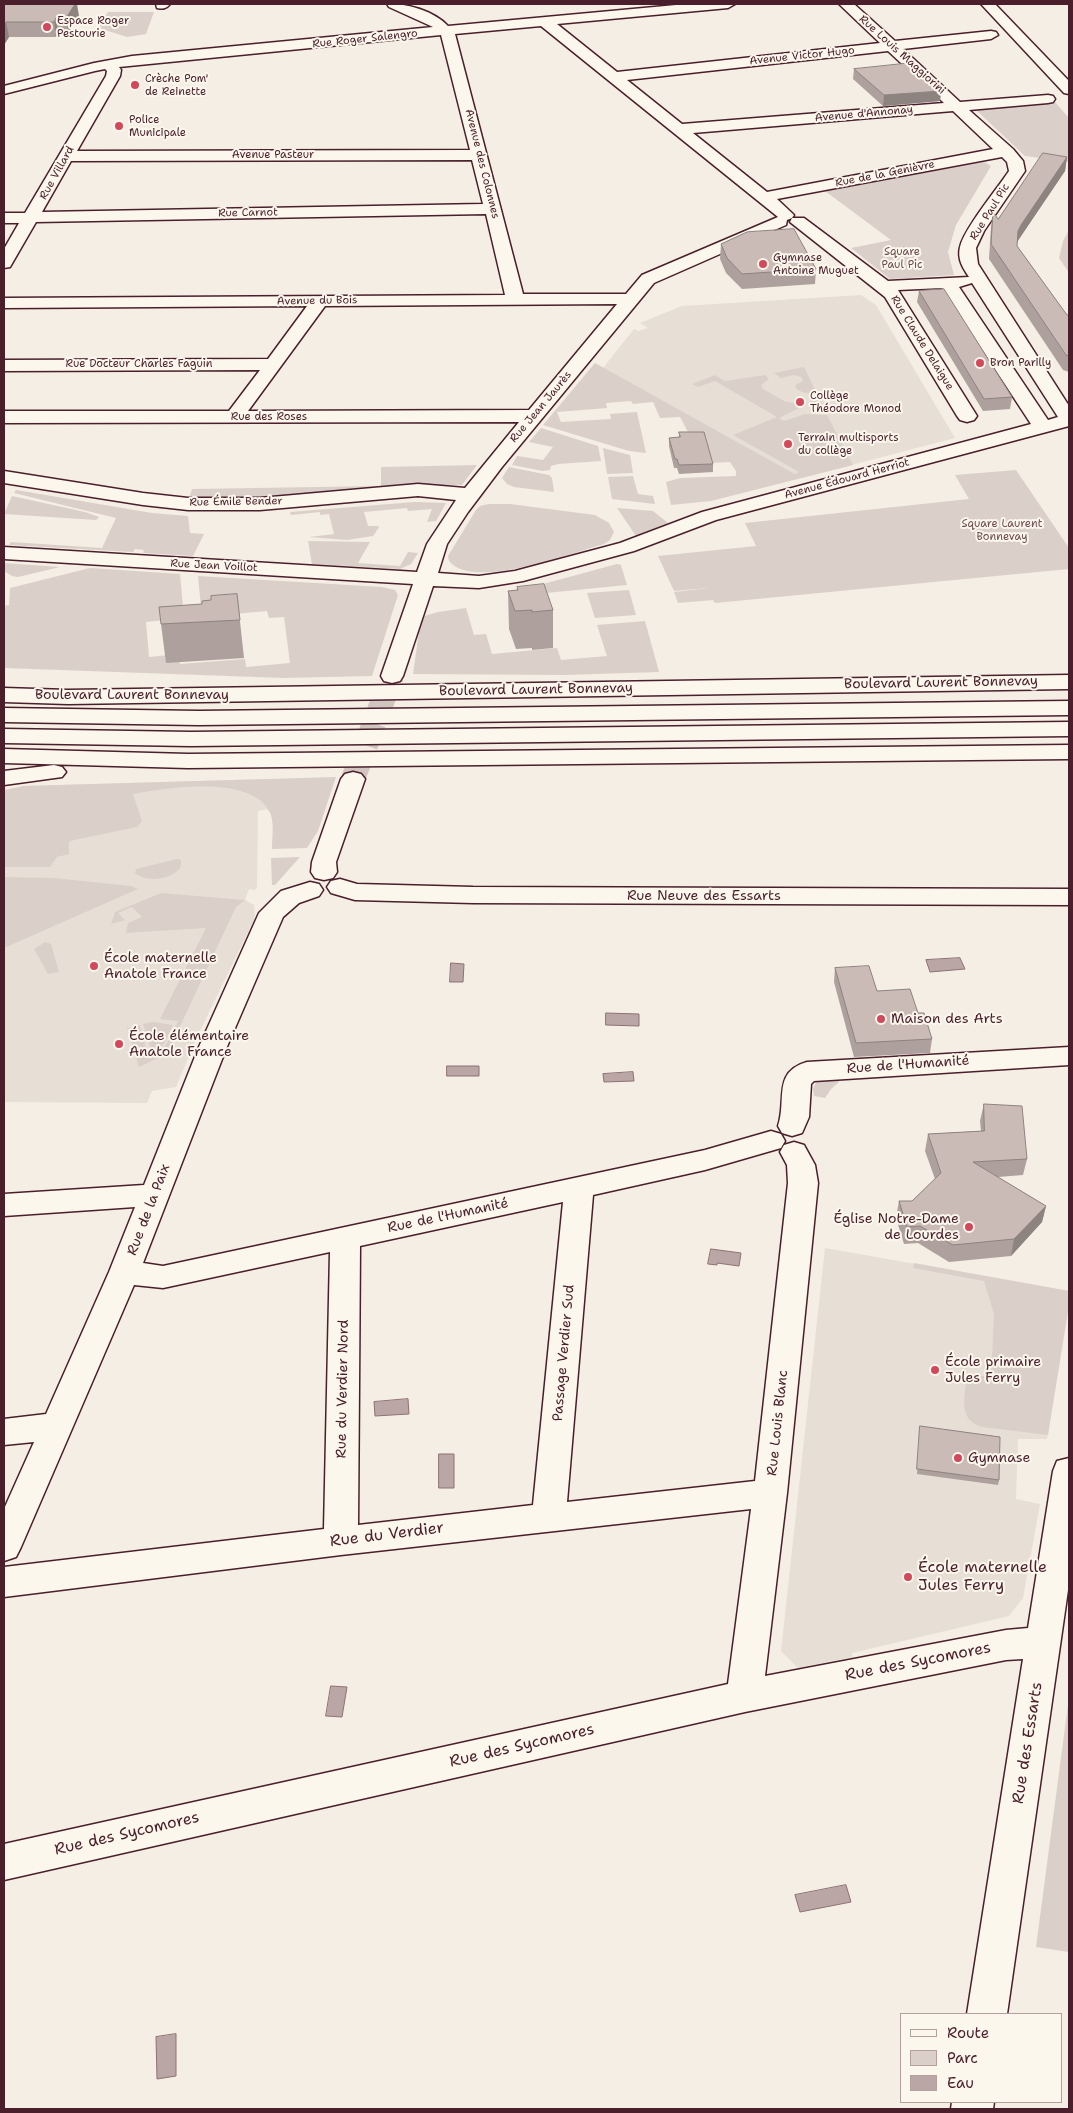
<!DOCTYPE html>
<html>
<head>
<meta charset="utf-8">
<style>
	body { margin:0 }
	#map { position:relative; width:1073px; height:2113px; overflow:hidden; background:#f4eee4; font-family:"Shantell Sans",sans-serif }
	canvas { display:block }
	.frame { position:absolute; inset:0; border:5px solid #4a1f2b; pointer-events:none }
	.legend { position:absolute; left:900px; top:2013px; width:162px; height:90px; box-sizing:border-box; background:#fbf7ec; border:1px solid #b4a19f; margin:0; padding:6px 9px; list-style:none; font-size:15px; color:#4a1f2b }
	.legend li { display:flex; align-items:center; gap:10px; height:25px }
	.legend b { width:25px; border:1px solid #b4a19f }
</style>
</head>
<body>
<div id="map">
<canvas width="1073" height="2113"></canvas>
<div class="frame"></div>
<ul class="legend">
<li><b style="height:6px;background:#fbf7ec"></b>Route</li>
<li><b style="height:14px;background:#dbd0c9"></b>Parc</li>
<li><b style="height:14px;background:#baa7a5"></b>Eau</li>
</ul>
</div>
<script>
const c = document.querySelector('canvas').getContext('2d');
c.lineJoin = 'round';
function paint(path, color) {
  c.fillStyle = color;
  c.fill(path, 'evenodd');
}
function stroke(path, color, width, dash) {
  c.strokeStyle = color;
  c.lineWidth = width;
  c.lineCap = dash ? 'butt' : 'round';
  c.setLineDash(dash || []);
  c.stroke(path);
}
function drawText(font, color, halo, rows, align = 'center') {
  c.font = font + ' "Shantell Sans",sans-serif';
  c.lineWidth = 4;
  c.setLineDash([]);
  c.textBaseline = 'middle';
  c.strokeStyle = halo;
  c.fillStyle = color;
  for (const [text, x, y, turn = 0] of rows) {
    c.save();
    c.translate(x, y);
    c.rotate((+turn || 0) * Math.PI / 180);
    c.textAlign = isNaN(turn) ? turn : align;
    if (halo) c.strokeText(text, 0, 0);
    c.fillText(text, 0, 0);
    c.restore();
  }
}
paint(new Path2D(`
	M861 295 876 305 955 438 802 478 603 368 634 329 638 331 648 328 640 323 682 306Z
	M270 779 269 812 267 809 258 811 257 887 255 890 249 889 245 900 254 905 255 914 254 920 198 1035 176 1087 152 1091 147 1103 4 1102V790L24 786Z
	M825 1248 1069 1291V1305L1047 1439H1018L1016 1499 1040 1504 1023 1598 1009 1616 852 1653V1657L798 1668 781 1651Z`), '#e7dfd6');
paint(new Path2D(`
	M108 12H154L146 34 127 37 102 29 99 24Z
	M1055 102 1069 118V162L1025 156 975 109Z
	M984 162 991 166 956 225 948 252 954 275 890 279 851 248 891 240 825 191Z
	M1069 230V273L1059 258 1063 241Z
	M595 363 795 474 799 472 733 435 777 417 715 381 698 387 692 384 715 375 725 381 765 375 769 379 761 385 763 389 786 402 796 403 801 407 779 418 784 421 805 414 827 415 853 465 711 501 671 505 666 482 680 478 736 476V471L730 462 710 463 696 440 693 432H688L680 417 660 418 653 402 633 404 631 401 606 403 607 408 557 412 561 422 611 419 610 414 637 412 646 453 629 451 543 425Z
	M804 367 823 406 811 405 810 402 813 396C807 391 797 394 795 385L803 381 801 377 794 375 781 378 774 373Z
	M541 428 598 446 601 461 558 464 551 466 550 470 543 471 512 465 517 456 543 460 553 447 529 442Z
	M1028 436 1029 438 842 487 839 485Z
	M603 448 630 455 633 473 607 474Z
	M477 465 462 485 381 486V488L255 499H195L190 496 192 489 381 486V467Z
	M509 467 549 475 552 478 554 492 514 487 507 484 502 478Z
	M1016 470 1069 548V569L715 603 713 600 678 603 674 592 708 588 674 591 658 556 756 546 745 523 969 499 955 475Z
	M633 476 638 494 653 496 655 504 612 499 608 477Z
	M16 490 152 513 188 516 190 533 204 534 193 556 143 553 144 550 135 549 133 552 9 545 11 542 102 548 116 518 14 493Z
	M12 496 85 512 99 517 96 520 4 514Z
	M415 502 446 503 436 521 427 522 432 509 408 511 407 508 364 512 368 526H378L379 527 373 536 347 540 309 537 334 534 329 514 320 515V512L291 515 290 512Z
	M489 504H510L595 515 609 523 614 532 610 540 604 544C572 553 473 591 449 561L448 556 476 510 480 506Z
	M617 508 653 511 668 523 636 536Z
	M308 541 370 542 358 563 400 566 408 552 418 553 411 564 400 569 312 564Z
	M4 563 60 567 18 577 12 576 4 571Z
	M617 564 621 565 627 585 546 593 543 584Z
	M90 568 180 574 184 618 146 622 149 657 179 654 180 664 245 659 246 667 290 663 284 617 269 618 267 611 202 617 198 576 382 587 395 590 398 595 372 676 284 678 4 668V606L9 605 10 588Z
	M629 590 636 615 595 618 587 593Z
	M466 608 474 635 486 634 492 654 557 648 561 660 607 656 597 625 645 621 659 672 565 675 413 674 421 617 438 612Z
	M336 777 318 831 307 848 272 849C272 839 274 824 271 815 256 773 165 788 133 794L142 821 137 827 74 840 69 842V854L57 857 50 867H4V790L24 786Z
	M300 857 275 885H272L271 858Z
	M177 859 181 860V866C175 880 145 883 135 873L136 869Z
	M4 877 54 878 131 886 138 889 4 948Z
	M161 893 245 900 236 907 167 1054 139 1067 127 1028 140 1025 148 1057C166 1053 171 1035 178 1021L160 1019 206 928 126 933 128 923 142 917 132 907 118 913 125 920 111 924 115 912Z
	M45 942 51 944 59 972 48 974 34 949Z
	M153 1022 173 1025C168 1035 164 1051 152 1052L143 1024Z
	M838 1077 839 1082 831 1089 825 1098 814 1096 813 1089 817 1080Z
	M914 1263 1069 1291V1305L1048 1435 982 1427C957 1420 965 1395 967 1374L991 1377 994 1314 984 1281 913 1268Z
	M1069 1697V1952L1036 1947Z`), '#dbd0c9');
const water = new Path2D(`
	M960 958 965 969 930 972 926 960Z
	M451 963 464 964 463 982H450Z
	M606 1013 639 1014V1026L606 1025Z
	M447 1066H479V1076H447Z
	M633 1072 634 1081 604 1082 603 1074Z
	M711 1249 741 1253 739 1266 717 1263V1265L708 1264Z
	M408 1399 409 1414 375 1416 374 1402Z
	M439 1454H454V1488H439Z
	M331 1686 347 1687 342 1717 326 1716Z
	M846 1885 851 1902 800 1912 795 1895Z
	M176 2034V2076L157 2079 156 2037Z`);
paint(water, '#baa7a5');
stroke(water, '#8d7174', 1);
stroke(new Path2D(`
	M353 779 392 676`), '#d2c5bf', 24, [24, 12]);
const minor = new Path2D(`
	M156 4H170C166 9 163 9 157 8Z
	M387 4C407 3 434 11 448 26L687 4H735L728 8 557 24 617 72 880 43 839 4H854L895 41 991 31 996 32 998 35 991 39 903 49 960 102 1048 95 1053 96 1055 99 1053 102 1048 103 969 110 1013 149 1023 161 1025 171 984 231 976 248 978 264 1069 406V426L716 520 634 551 523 581 479 588 433 586 403 676 400 681 392 683 384 681 381 676 413 584 4 559V547L417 572 427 544 456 500 418 496 260 510H188L143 505 4 483V471L143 493 188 498H260L418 484 465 488 519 422 4 423V411H229L260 370 4 371V360L268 359 307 306 4 308V298L505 295 486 214 36 222 10 267 4 268V249L19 223H4V213H25L106 76 107 71 105 69 95 71 4 94V86L94 63 132 56 433 27 389 7ZM541 26 778 217 642 275 626 294H523L455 34ZM441 35 470 150 77 151 120 76 121 70 119 67ZM888 51 944 103 682 124 627 80ZM953 111 993 149 767 192 693 133ZM1002 157 1007 162 1009 171C997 189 964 229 960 247 957 259 963 268 969 277L888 281 804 218H792L790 222 885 297 957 416 960 420 967 422 974 420 977 416 898 290 942 288 1031 424 702 512 620 543 515 571 479 576 438 573 447 544 468 512 502 467 654 283 786 225 787 220 792 218 794 215 777 199ZM472 160 483 204 42 212 71 161ZM972 283 1058 417 1048 420 959 287ZM617 304 529 410 248 411 325 306Z
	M353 772 361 774 365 779 336 862 337 872 333 878 324 880 315 878 311 872 312 862 341 779 345 774Z
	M340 879 357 884 473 887 1069 889V905L473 903 355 900 331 893 327 887 331 881Z
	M310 882 319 884 323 890 319 896 299 903 283 917 226 1049 143 1263 163 1266 705 1150 771 1131 781 1134 785 1141 781 1148 705 1170 593 1195 567 1502 755 1481 788 1183 787 1165 780 1152 784 1145 794 1142 804 1145 815 1165 818 1183 787 1493 765 1676 1006 1630 1028 1628 1053 1471 1057 1461 1069 1458V1583L1007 2014H967L1023 1659 1006 1660 745 1712 4 1880V1844L728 1684 751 1509 341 1555 4 1597V1567L324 1529 330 1252 163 1288 134 1285 21 1547 16 1557 4 1561V1509L34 1442 4 1445V1419L46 1414 109 1272 135 1207 4 1216V1194L144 1185 198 1049 259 913 281 891ZM563 1202 533 1505 358 1525 360 1246Z
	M1069 1047V1065L814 1081 811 1084 809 1117 802 1133 792 1136 782 1133 778 1126C787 1100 772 1072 807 1062Z
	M952 2102H994L993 2109H951Z`);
const highway = new Path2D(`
	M981 4H995L1069 81V94L1064 93Z
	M1069 675V689L68 704 4 702V688L68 690Z
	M1069 701V715L199 725 4 722V708L199 711Z
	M1069 722V736L191 746 4 743V729L191 732Z
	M1069 745V759L188 768 4 763V749L188 754Z
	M54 765 62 767 66 772 62 777 4 785V771Z`);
stroke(minor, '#4a1f2b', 3);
stroke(highway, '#4a1f2b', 3);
paint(minor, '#fbf7ec');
paint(highway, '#fbf7ec');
paint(new Path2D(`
	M4 4 79 16 68 33H58L56 37H9L4 45Z
	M854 69 941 91 940 101 883 106 853 79Z
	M1067 157 1065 171 1019 239 1017 242V246L1067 315H1069V372L1063 370 989 259 991 227 993 212 998 219Z
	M721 244 816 269 815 284 742 289 726 273 720 259Z
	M919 291 1012 397 1010 409 983 411 917 302Z
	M679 432 713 464V472L679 474 677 468H674L669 446V438L679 437Z
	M517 587 553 610V648L532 650V648L516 649 509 629 508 591 517 590Z
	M237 594 244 658 166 663 161 624 211 600Z
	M835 968 918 1013 932 1039 930 1053 854 1057 834 982Z
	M984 1104 1027 1159 1023 1175 998 1177 1046 1206 1042 1222 1011 1256 949 1262 918 1243 904 1244 896 1218 899 1201H912L935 1179 925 1151 928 1134 981 1131 980 1121Z
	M920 1426 999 1480 998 1485 917 1474Z`), '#aea19d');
paint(new Path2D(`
	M75 4H77L79 16 68 33 66 18Z
	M56 18 58 33 56 37 54 22Z
	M6 22 9 37 4 45V26Z
	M941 91 940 101 883 106 884 95Z
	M1067 157 1065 171 1019 239 1015 246 1018 231 1021 225Z
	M1046 1206 1042 1222 1011 1256 1014 1239Z`), '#8d837f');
const building = new Path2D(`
	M4 4H75L66 18H56L54 22H6L4 26Z
	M911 63 941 91 884 95 854 69Z
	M1043 153 1067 157 1021 225 1018 231 1017 246 1067 315H1069V356L1066 355 991 244 993 212 998 219Z
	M794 229 816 269 742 274 727 258 721 244 747 232Z
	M944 289 1012 397 984 399 919 291Z
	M679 432H704L713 464 679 465 677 459H675L669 438 680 437Z
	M544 584 553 610 532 612V610L515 611 508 591 518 590 517 587Z
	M237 594 240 620 161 624 159 607 202 604V601L211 600V596Z
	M869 966 877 991 910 989 918 1013H924L932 1039 856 1043 835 968Z
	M984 1104 1022 1106 1027 1159 973 1162 1046 1206 1014 1239 953 1245 920 1226 907 1227 899 1201H912L941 1173 928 1134 984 1131Z
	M920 1426 1000 1437 999 1480 917 1469Z`);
paint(building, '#cabbb6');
stroke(building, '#8d837f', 1);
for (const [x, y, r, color] of [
	[47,27,5,"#d1495b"],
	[135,85,5,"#d1495b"],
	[119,126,5,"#d1495b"],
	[763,264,5,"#d1495b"],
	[980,363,5,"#d1495b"],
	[800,402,5,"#d1495b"],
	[788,444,5,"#d1495b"],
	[94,966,5,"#d1495b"],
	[881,1019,5,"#d1495b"],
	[119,1044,5,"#d1495b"],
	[969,1227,5,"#d1495b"],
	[935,1370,5,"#d1495b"],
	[958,1458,5,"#d1495b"],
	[908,1577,5,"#d1495b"]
]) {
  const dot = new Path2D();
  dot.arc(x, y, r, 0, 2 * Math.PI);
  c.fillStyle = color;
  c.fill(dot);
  stroke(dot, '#fbf7ec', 2);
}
drawText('11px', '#4a1f2b', '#fbf7ec', [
	["Espace Roger",57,21],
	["Pestourie",57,34],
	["Crèche Pom'",145,79],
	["de Reinette",145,92],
	["Police",129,120],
	["Municipale",129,133],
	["Gymnase",773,258],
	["Antoine Muguet",773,271],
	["Bron Parilly",990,363],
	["Collège",810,396],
	["Théodore Monod",810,409],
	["Terrain multisports",798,438],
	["du collège",798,451]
], 'left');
drawText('11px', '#4a1f2b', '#fbf7ec', [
	["Rue Roger Salengro",365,39,-6],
	["Rue Louis Maggiorini",902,55,42],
	["Avenue Victor Hugo",802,56,-6],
	["Avenue d'Annonay",864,114,-5],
	["Avenue Pasteur",273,155],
	["Avenue des Colonnes",482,164,76],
	["Rue Villard",57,173,-61],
	["Rue de la Genièvre",885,174,-11],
	["Rue Paul Pic",990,212,-58],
	["Rue Carnot",248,213,-1],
	["Avenue du Bois",317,301,-1],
	["Rue Claude Delaigue",922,343,58],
	["Rue Docteur Charles Faguin",139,364],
	["Rue Jean Jaurès",541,407,-50],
	["Rue des Roses",269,417],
	["Avenue Édouard Herriot",847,479,-15],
	["Rue Émile Bender",236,502,-1],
	["Rue Jean Voillot",214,566,3]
]);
drawText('11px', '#6e4b52', '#fbf7ec', [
	["Square",902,252],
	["Paul Pic",902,265],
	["Square Laurent",1002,524],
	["Bonnevay",1002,537]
]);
drawText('14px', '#4a1f2b', '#fbf7ec', [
	["Boulevard Laurent Bonnevay",941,683,-1],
	["Boulevard Laurent Bonnevay",536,690,-1],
	["Boulevard Laurent Bonnevay",132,695],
	["Rue Neuve des Essarts",704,896],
	["Rue de l'Humanité",908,1065,-4],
	["Rue de la Paix",149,1210,-69],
	["Rue de l'Humanité",448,1216,-12],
	["Passage Verdier Sud",564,1353,-85],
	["Rue du Verdier Nord",343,1389,-89],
	["Rue Louis Blanc",778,1423,-84]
]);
drawText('14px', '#4a1f2b', '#fbf7ec', [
	["École maternelle",104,958],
	["Anatole France",104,974],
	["Maison des Arts",891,1019],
	["École élémentaire",129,1036],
	["Anatole France",129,1052],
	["Église Notre-Dame",959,1219,"right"],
	["de Lourdes",959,1235,"right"],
	["École primaire",945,1362],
	["Jules Ferry",945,1378],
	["Gymnase",968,1458]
], 'left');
drawText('16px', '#4a1f2b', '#fbf7ec', [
	["Rue du Verdier",387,1535,-7],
	["Rue des Sycomores",918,1662,-11],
	["Rue des Essarts",1028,1743,-81],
	["Rue des Sycomores",522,1746,-13],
	["Rue des Sycomores",127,1834,-13]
]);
drawText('16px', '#4a1f2b', '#fbf7ec', [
	["École maternelle",918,1568],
	["Jules Ferry",918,1586]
], 'left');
</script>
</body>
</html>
